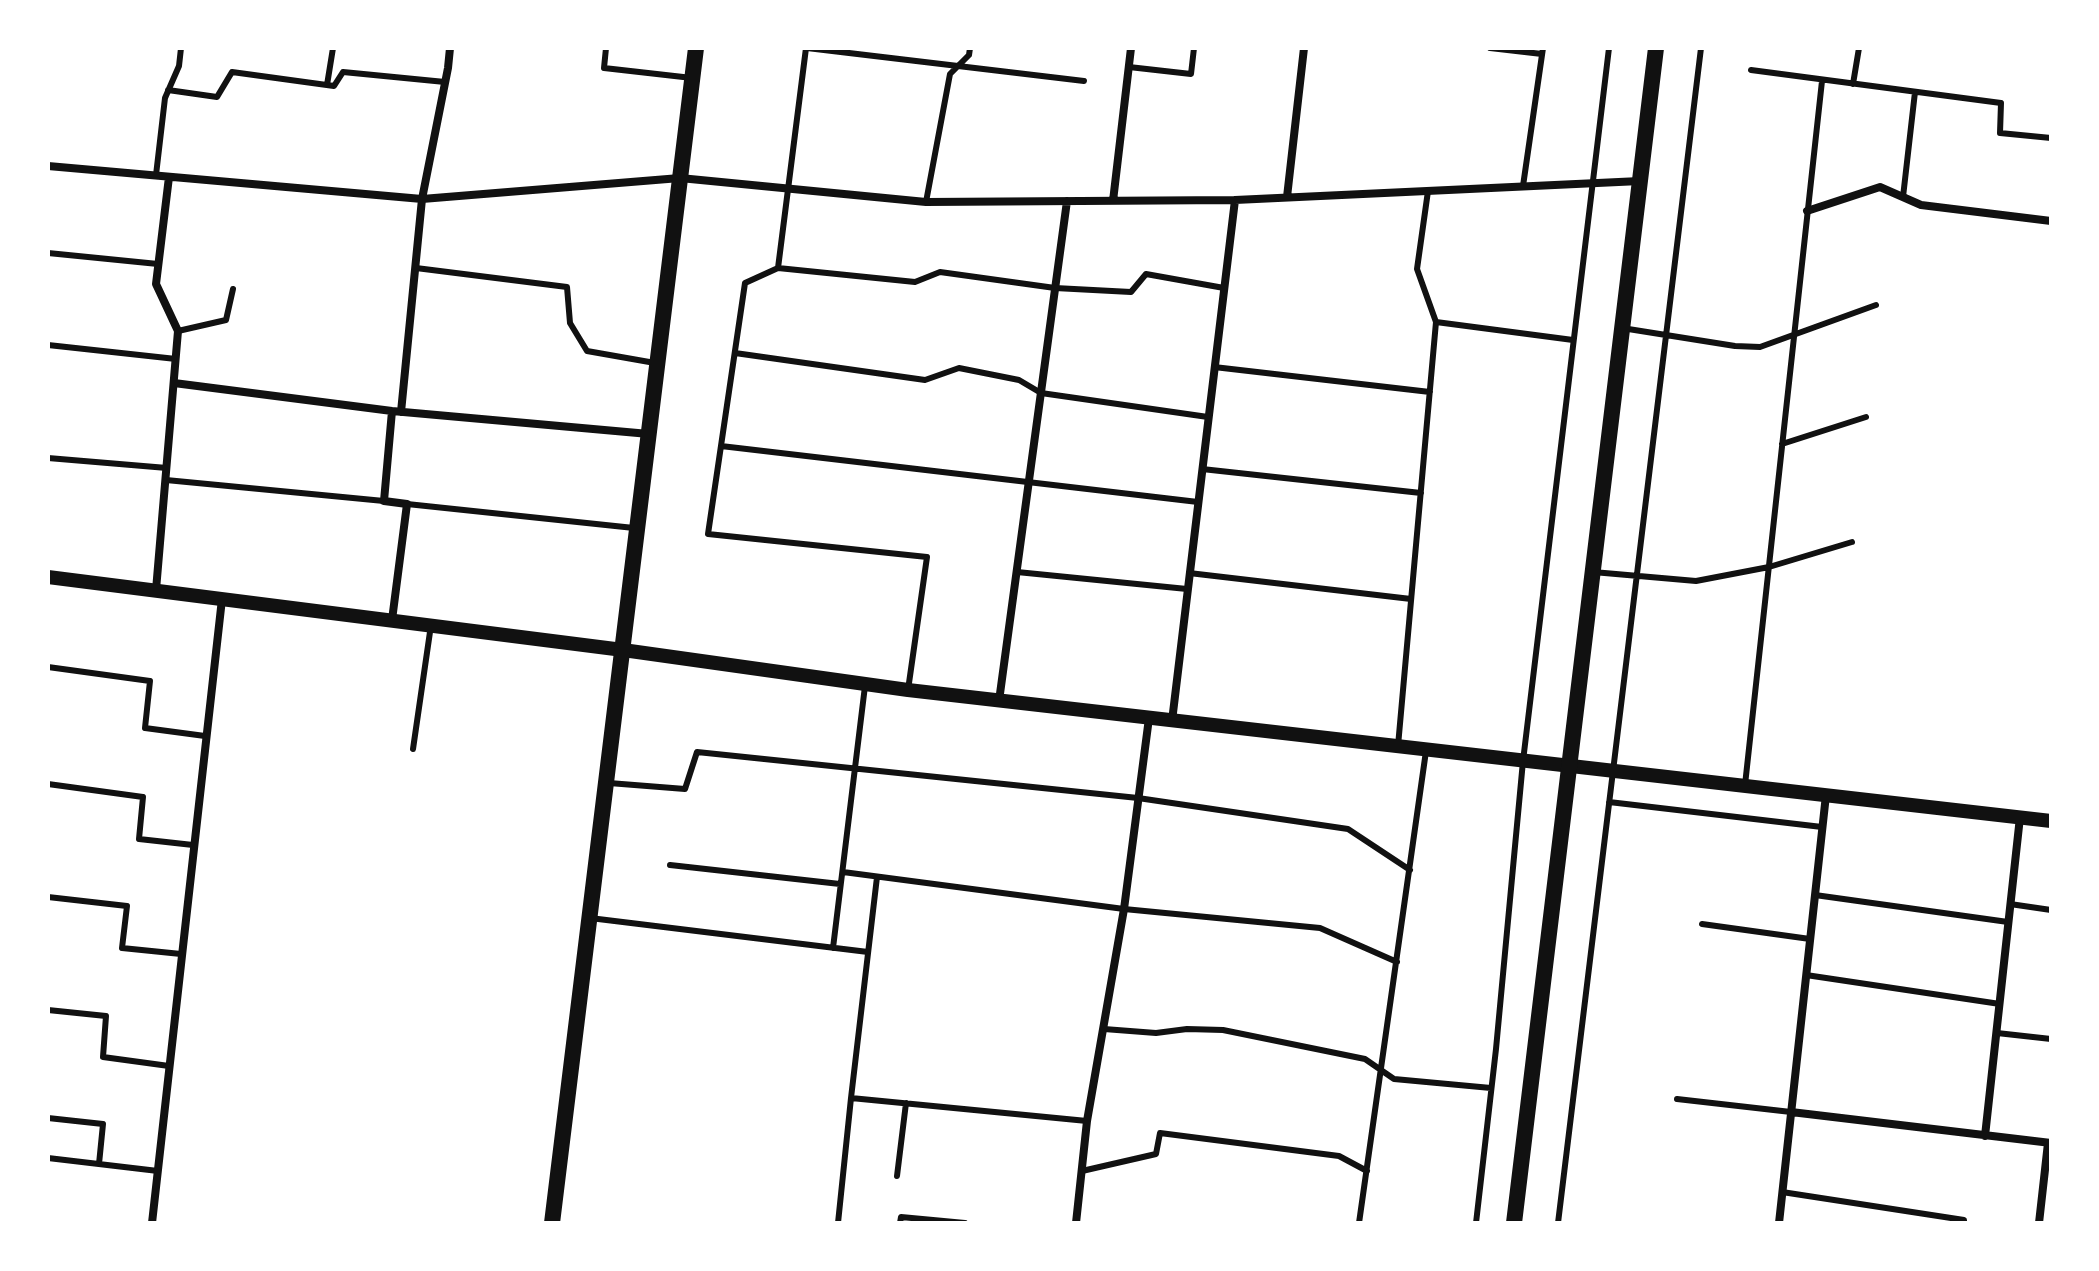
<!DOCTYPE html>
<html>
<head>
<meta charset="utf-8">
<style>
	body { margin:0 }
	#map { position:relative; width:2099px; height:1271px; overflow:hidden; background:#fff; font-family:Lato,sans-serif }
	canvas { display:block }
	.frame { position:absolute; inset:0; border:50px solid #fff; pointer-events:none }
</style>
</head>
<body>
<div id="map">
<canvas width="2099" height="1271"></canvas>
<div class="frame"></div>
</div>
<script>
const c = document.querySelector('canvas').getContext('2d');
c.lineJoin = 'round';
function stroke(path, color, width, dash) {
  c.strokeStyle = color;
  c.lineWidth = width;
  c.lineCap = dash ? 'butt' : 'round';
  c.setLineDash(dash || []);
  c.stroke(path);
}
stroke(new Path2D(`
	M606 48 604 68 692 78
	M806 48 778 268 745 283 708 534 927 557 908 690
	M807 48 1084 81
	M1490 48 1542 54
	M1129 67 1191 74 1194 48
	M1751 70 2001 103 2000 133 2051 138
	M1853 84 1859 48
	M327 85 333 48
	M168 90 217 97 232 72 334 86 343 72 445 82
	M156 175 165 98 179 66 181 48
	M1523 186 1543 48
	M1903 197 1915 92
	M926 202 950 74 969 55 970 48
	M48 253 158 264
	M416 268 567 287 570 323 587 351 655 363
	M778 268 915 282 940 272 1055 288 1131 292 1146 274 1224 288
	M1436 322 1573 340
	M1622 328 1735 346 1760 347 1876 305
	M178 331 226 320 233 289
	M48 345 176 359
	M735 353 925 380 959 368 1019 380 1041 393 1208 417
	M1214 367 1430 392
	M1782 444 1866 417
	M721 446 1198 502
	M48 458 167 468
	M1202 469 1421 493
	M166 480 384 501
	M407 504 634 528
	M1017 572 1187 589
	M1593 572 1696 581 1769 567 1852 542
	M1189 573 1411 599
	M48 667 150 681 145 728 205 736
	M1398 746 1436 322 1417 269 1428 191
	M413 749 431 625
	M609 783 685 789 697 752 1138 798 1348 829 1410 870
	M48 784 143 797 139 839 193 845
	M1745 785 1822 81
	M1609 802 1822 827
	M670 865 840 884
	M843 872 1124 909 1320 928 1397 962
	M877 877 851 1098 1087 1121
	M1815 895 2008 922
	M48 897 127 906 122 948 181 954
	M2010 904 2051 910
	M590 918 868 952
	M1702 924 1810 939
	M833 948 865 686
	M1806 975 2000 1004
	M48 1010 106 1016 103 1057 169 1066
	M1104 1029 1156 1033 1187 1029 1223 1030 1365 1059 1394 1079 1491 1088
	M1997 1033 2051 1039
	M1677 1099 1791 1112
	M48 1118 103 1124 99 1164
	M48 1158 158 1171
	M1082 1171 1156 1154 1160 1133 1339 1156 1367 1171
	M897 1176 906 1103
	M1782 1192 1964 1220V1223
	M838 1223 851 1098
	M900 1223 901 1217 965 1223
	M1359 1223 1426 751
	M1476 1223 1496 1049 1523 761 1609 48
	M1558 1223 1701 48`), '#111', 6);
stroke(new Path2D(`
	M48 166 422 199 680 178 926 202 1235 200 1640 181
	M1287 197 1304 48
	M1113 201 1131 48
	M1807 211 1880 187 1921 205 2051 221
	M174 383 392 411 649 434
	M401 412 422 199 448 68 450 48
	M156 590 178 331 156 284 169 177
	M392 620 407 504 384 501 392 411
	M999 701 1067 201
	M1172 721 1235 200
	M1791 1112 2051 1143
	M1985 1136 2020 817
	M152 1223 222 599
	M1076 1223 1087 1121 1124 909 1149 718
	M1779 1223 1826 795
	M2039 1223 2048 1143`), '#111', 8);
stroke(new Path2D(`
	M48 577 623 650 908 690 2051 821`), '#111', 14);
stroke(new Path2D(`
	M552 1223 696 48
	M1514 1223 1656 48`), '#111', 16);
</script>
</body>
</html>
